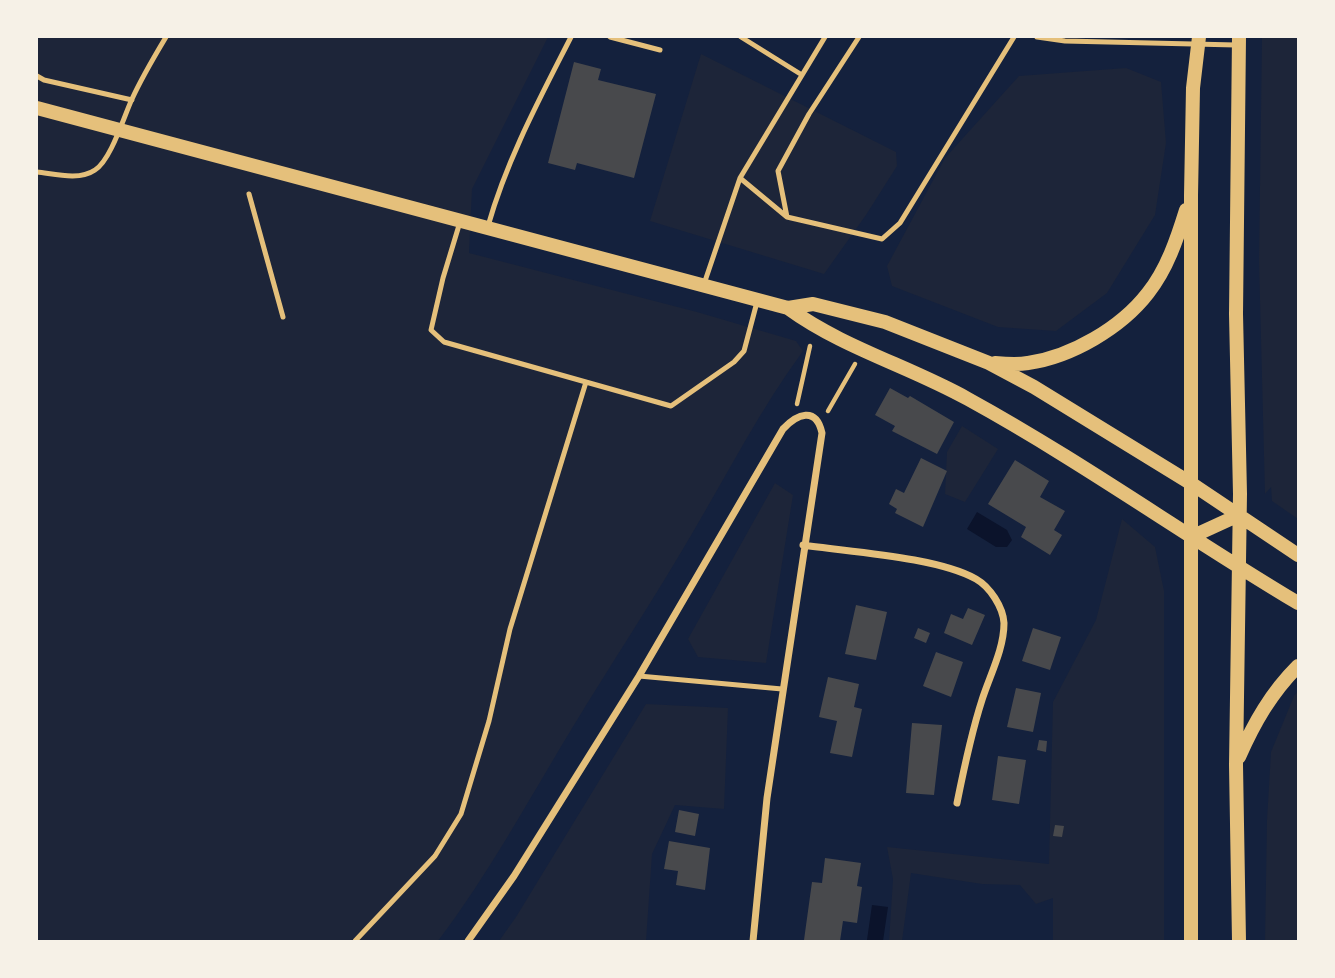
<!DOCTYPE html>
<html>
<head>
<meta charset="utf-8">
<style>
	body { margin:0 }
	#map { position:relative; width:1335px; height:978px; overflow:hidden; background:#14213d; font-family:"Roboto Serif",serif }
	canvas { display:block }
	.frame { position:absolute; inset:0; border:38px solid #f6f1e7; pointer-events:none }
</style>
</head>
<body>
<div id="map">
<canvas width="1335" height="978"></canvas>
<div class="frame"></div>
</div>
<script>
const c = document.querySelector('canvas').getContext('2d');
c.lineJoin = 'round';
function paint(path, color) {
  c.fillStyle = color;
  c.fill(path, 'evenodd');
}
function stroke(path, color, width, dash) {
  c.strokeStyle = color;
  c.lineWidth = width;
  c.lineCap = dash ? 'butt' : 'round';
  c.setLineDash(dash || []);
  c.stroke(path);
}
paint(new Path2D(`
	M37 37H548L472 189 469 253 697 312 796 341 803 351C761 408 729 471 693 532 654 599 611 664 571 730 528 801 488 875 438 941H37Z
	M1262 37H1298V519L1272 501 1271 487 1265 494 1259 261Z
	M701 54 896 152 897 166 866 215 824 274 650 221Z
	M1126 68 1161 82 1166 143 1155 215 1107 293 1056 331 998 327 892 286 887 266 945 158 1019 76Z
	M962 426 998 449 965 502 945 494 947 452Z
	M775 483 793 495 766 663 698 657 688 639Z
	M1122 519 1155 547 1164 591V941H1053V898L1036 904 1020 885 982 884 911 873 902 941H889L893 879 887 847 1049 864 1053 702 1096 620Z
	M1298 691V941H1265L1267 820 1271 752 1294 696Z
	M646 704 728 708 724 809 675 805 652 854 646 941H499L516 917Z`), '#1d2539');
paint(new Path2D(`
	M977 512 1007 530 1012 540 1007 547H996L967 529Z
	M872 905 888 907 883 941 867 940Z`), '#0b132b');
paint(new Path2D(`
	M574 62 601 69 598 80 656 94 634 178 577 163 575 170 548 163Z
	M890 388 908 398 910 396 954 422 937 454 892 431 895 426 875 415Z
	M921 458 947 471 923 527 895 513 897 509 889 504 896 489 904 493Z
	M1015 460 1049 481 1040 497 1065 511 1054 530 1062 535 1050 555 1021 537 1026 527 988 504Z
	M856 605 887 612 876 660 845 654Z
	M968 608 985 615 972 645 944 633 951 614 963 619Z
	M918 628 930 633 926 643 914 638Z
	M1033 628 1061 637 1050 670 1022 661Z
	M936 652 963 662 951 697 923 686Z
	M828 677 859 684 854 707 862 709 852 757 830 753 837 721 819 717Z
	M1016 688 1041 693 1033 732 1007 727Z
	M912 723 942 725 934 795 906 793Z
	M1039 740 1047 741 1046 752 1037 750Z
	M998 756 1026 760 1019 804 992 800Z
	M679 810 699 814 695 836 675 832Z
	M1055 825 1064 826 1062 837 1053 836Z
	M669 841 710 848 705 890 676 885 678 871 664 869Z
	M825 858 861 863 857 886 862 887 857 923 843 921 840 941 804 940 812 882 822 883Z`), '#48494c');
stroke(new Path2D(`
	M797 404 810 346
	M828 411 855 364`), '#e5c07b', 4.5);
stroke(new Path2D(`
	M610 37 660 50
	M741 37 802 75
	M1037 37 1065 41 1236 45
	M37 76 44 80 132 100
	M37 172C55 174 79 181 95 170 111 160 124 116 132 99 142 77 154 57 166 37
	M740 178 787 217 882 239 900 223 1014 37
	M249 194 283 317
	M787 217 778 171 809 114 859 37
	M460 222 443 278 431 330 444 342 671 406 734 362 744 351 757 302
	M488 226C507 159 540 98 571 37
	M704 284 740 178 825 37
	M639 676 782 689
	M355 941 435 856 461 814 489 721 510 629 586 382`), '#e5c07b', 5);
stroke(new Path2D(`
	M803 545C850 552 937 557 976 579 990 587 1003 607 1004 623 1004 649 990 675 982 700 971 734 964 768 957 803
	M468 941 514 876 639 676 783 429C797 414 816 406 822 433L767 798 753 941`), '#e5c07b', 7);
stroke(new Path2D(`
	M1239 37 1236 314 1240 494 1236 765 1239 941
	M37 108 788 308C843 348 909 366 968 399 1081 461 1187 537 1298 603
	M788 308 813 304 885 322 989 363 1034 387 1192 484 1298 555
	M995 363C1006 364 1017 365 1028 363 1071 357 1121 328 1148 293 1167 269 1177 239 1186 210
	M1191 537 1239 515
	M1239 757C1254 723 1271 693 1298 666
	M1191 941V195L1193 88 1199 37`), '#e5c07b', 14);
</script>
</body>
</html>
